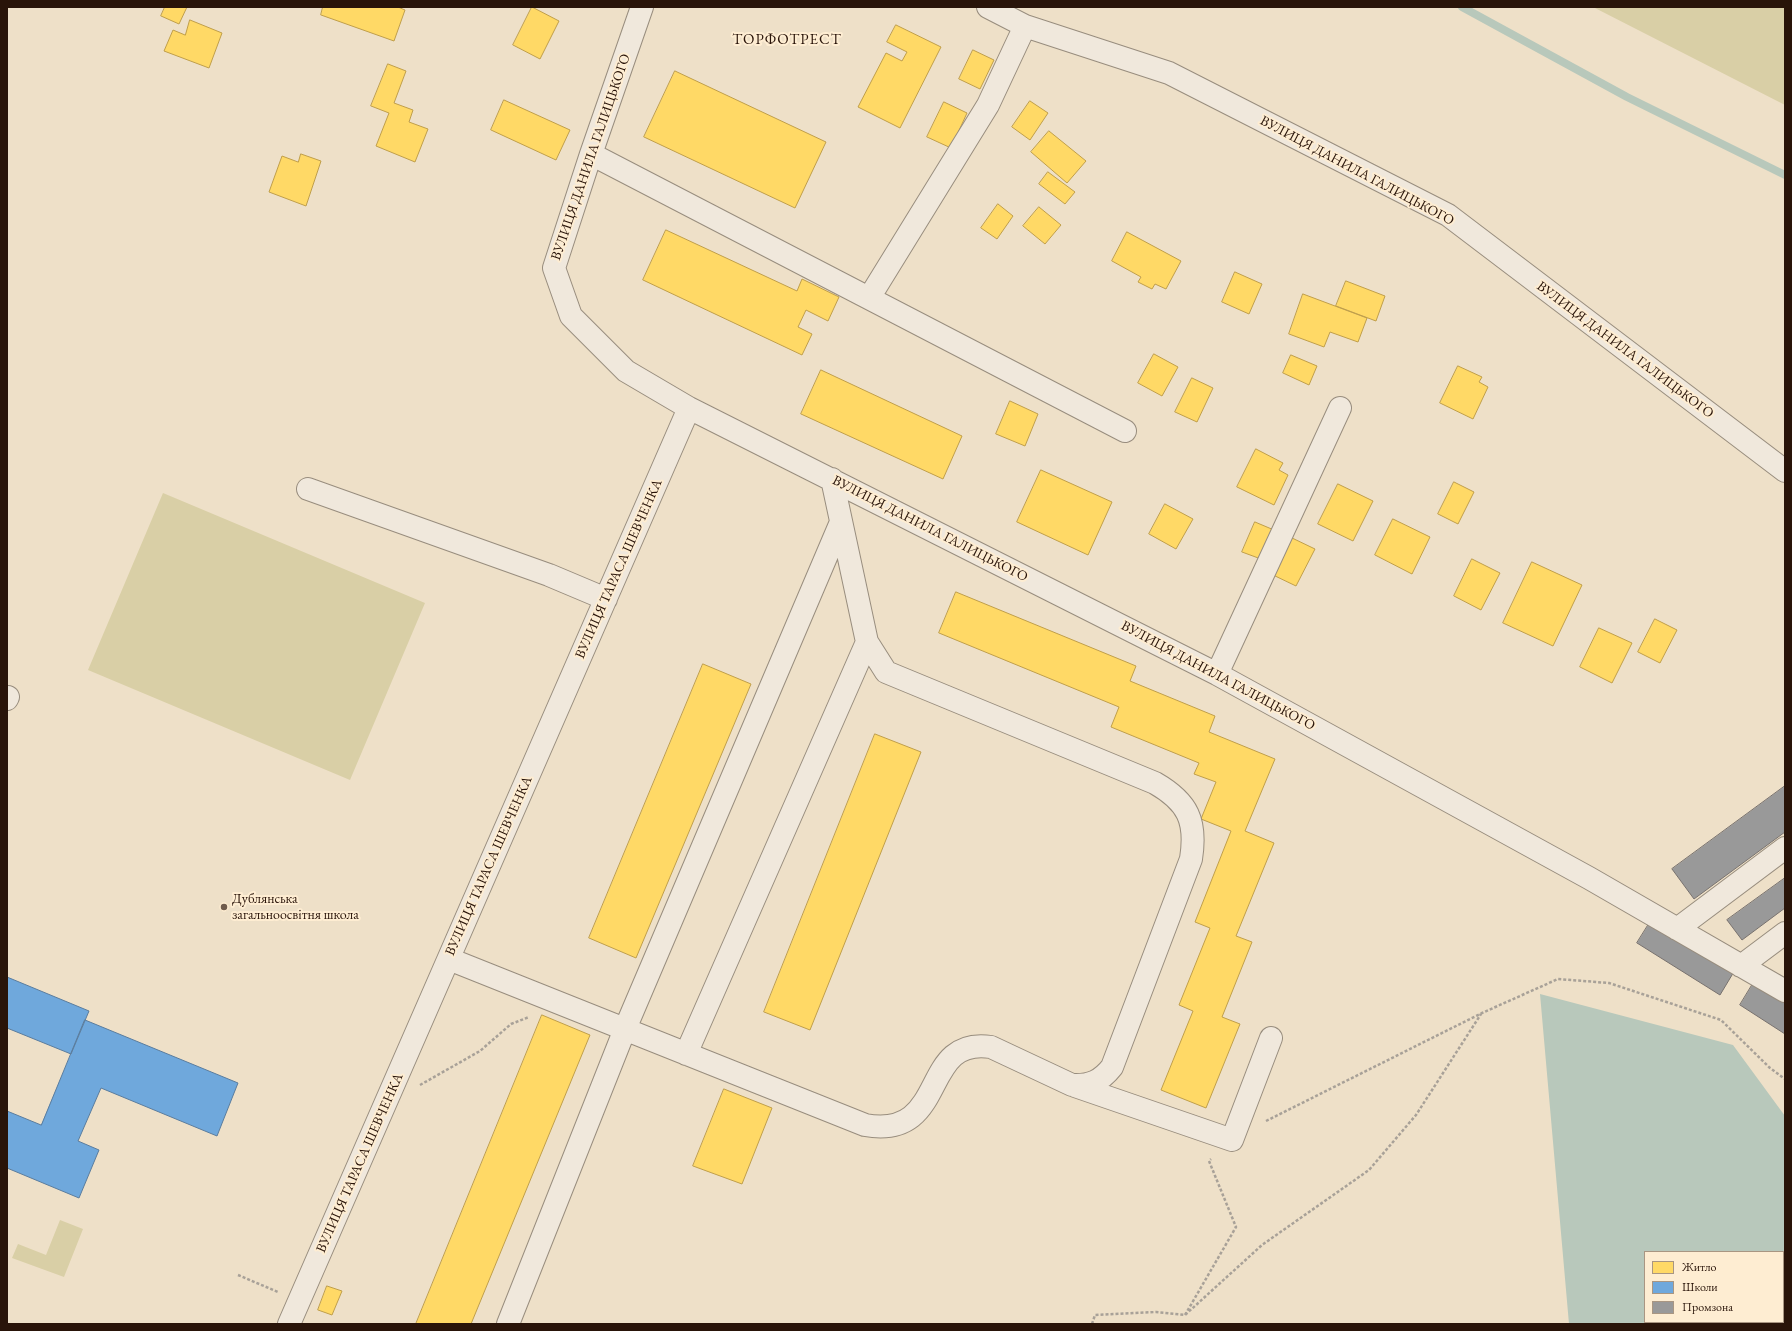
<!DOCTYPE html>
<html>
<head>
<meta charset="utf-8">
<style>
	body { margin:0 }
	#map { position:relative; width:1792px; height:1331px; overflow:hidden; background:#eee0c8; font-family:"EB Garamond",serif }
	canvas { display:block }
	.frame { position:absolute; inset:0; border:8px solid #291409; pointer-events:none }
	.legend { position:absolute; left:1644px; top:1251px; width:140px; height:72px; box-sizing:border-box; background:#feedd2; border:1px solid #a99682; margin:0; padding:5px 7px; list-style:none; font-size:12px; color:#291409 }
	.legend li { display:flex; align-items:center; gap:8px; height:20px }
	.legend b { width:20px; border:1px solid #a99682 }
</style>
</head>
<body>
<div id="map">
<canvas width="1792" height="1331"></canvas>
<div class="frame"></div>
<ul class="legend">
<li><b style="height:11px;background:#ffd966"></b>Житло</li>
<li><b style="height:11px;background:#6fa8dc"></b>Школи</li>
<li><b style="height:11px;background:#999"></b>Промзона</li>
</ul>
</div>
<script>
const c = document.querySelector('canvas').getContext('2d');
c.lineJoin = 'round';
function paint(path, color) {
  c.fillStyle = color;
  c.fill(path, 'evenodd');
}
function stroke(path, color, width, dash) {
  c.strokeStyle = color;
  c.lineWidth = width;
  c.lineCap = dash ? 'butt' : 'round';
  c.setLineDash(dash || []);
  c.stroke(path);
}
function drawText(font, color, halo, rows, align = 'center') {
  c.font = font + ' "EB Garamond",serif';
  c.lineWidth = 4;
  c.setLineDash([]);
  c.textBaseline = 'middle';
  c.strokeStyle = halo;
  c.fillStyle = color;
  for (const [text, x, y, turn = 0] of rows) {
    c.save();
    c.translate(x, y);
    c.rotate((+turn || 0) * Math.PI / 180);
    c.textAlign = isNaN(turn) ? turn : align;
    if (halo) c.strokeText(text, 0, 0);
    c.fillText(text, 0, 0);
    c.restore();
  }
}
paint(new Path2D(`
	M1593 7H1785V105Z
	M163 493 425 603 350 780 88 670Z
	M60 1220 83 1229 64 1277 12 1258 18 1244 46 1255Z`), '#d9cfa6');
paint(new Path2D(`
	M1540 994 1733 1045 1785 1116V1324H1569ZM1645 1252H1783V1322H1645Z`), '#b8c8bb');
const homes = new Path2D(`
	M165 7H187L179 24 161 16Z
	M323 7H398L405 10 394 41 321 15Z
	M532 7 559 21 540 59 513 45Z
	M190 20 222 33 209 68 164 51 173 30 185 35Z
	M896 25 941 47 900 128 858 107 886 53 902 61 907 52 887 42Z
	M973 50 994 60 980 89 959 79Z
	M388 64 406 71 394 103 413 110 409 122 428 129 415 162 376 146 389 113 371 106Z
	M675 71 826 142 795 208 644 137Z
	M504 100 570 130 556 160 491 130Z
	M1030 101 1048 113 1030 140 1012 127Z
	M944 102 967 113 951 148 927 137Z
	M1049 131 1086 161 1067 183 1031 152Z
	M301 154 321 161 306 206 269 192 282 156 298 162Z
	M1048 172 1075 192 1065 204 1039 184Z
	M998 204 1013 216 997 239 981 228Z
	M1039 207 1061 225 1045 244 1023 226Z
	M666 230 797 291 802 279 839 297 828 321 806 310 798 327 812 334 802 355 643 280Z
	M1127 232 1181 261 1166 289 1155 284 1152 289 1138 282 1141 277 1112 261Z
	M1235 272 1262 284 1249 314 1222 302Z
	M1346 281 1385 296 1376 321 1336 306Z
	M1303 294 1367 318 1358 342 1330 332 1324 347 1289 334Z
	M1154 354 1178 367 1162 396 1138 383Z
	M1291 355 1317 366 1309 385 1283 373Z
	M1458 366 1482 377 1479 382 1488 387 1473 419 1440 403Z
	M821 370 962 436 943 479 801 414Z
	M1192 378 1213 388 1197 422 1175 412Z
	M1010 401 1038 414 1025 446 996 434Z
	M1256 449 1283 463 1279 470 1288 475 1274 505 1237 487Z
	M1041 470 1112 502 1088 555 1017 522Z
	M1454 482 1474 492 1458 524 1438 514Z
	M1338 484 1373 501 1353 541 1318 524Z
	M1165 504 1193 519 1176 549 1149 534Z
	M1393 519 1430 537 1412 574 1375 555Z
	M1255 522 1274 530 1261 559 1242 552Z
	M1290 537 1315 549 1296 586 1271 574Z
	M1472 559 1500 573 1481 610 1454 596Z
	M1532 562 1582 585 1553 646 1503 623Z
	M956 592 1136 666 1130 681 1215 716 1209 732 1275 759 1245 831 1274 843 1236 936 1252 942 1222 1017 1240 1024 1206 1108 1161 1090 1193 1011 1179 1005 1210 928 1195 922 1231 831 1201 819 1216 782 1194 774 1199 763 1111 727 1119 707 939 633Z
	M1655 619 1677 630 1660 663 1638 652Z
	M1599 628 1632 643 1612 683 1580 667Z
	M703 664 751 684 636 958 589 938Z
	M875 734 921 752 810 1030 764 1012Z
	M542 1015 590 1035 471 1324H416Z
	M724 1089 772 1108 742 1184 693 1166Z
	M327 1286 342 1291 332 1315 318 1310Z`);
paint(homes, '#ffd966');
stroke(homes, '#bf9e4a', 1);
const schools = new Path2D(`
	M7 977 89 1011 71 1054 7 1028Z
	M85 1020 238 1083 217 1136 101 1088 78 1141 99 1150 79 1198 7 1168V1111L41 1125Z`);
paint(schools, '#6fa8dc');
stroke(schools, '#5a7c9d', 1);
const industry = new Path2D(`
	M1785 786V832L1694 899 1672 869Z
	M1785 878V908L1742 940 1727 920Z
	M1652 919 1735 970 1720 995 1637 943Z
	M1754 982 1785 1001V1034L1740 1005Z`);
paint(industry, '#999');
stroke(industry, '#77716e', 1);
stroke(new Path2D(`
	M1462 7 1627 97 1785 175`), '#b8c8bb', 8);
const minor = new Path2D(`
	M642 7 591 154 554 268 571 316 626 371 689 408 1217 674 1589 878 1785 991
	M988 7 1025 26 1169 73 1448 215 1785 471
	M591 154 1125 431
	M869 298 988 105 1025 26
	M308 489 549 575 606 599
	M1217 674 1340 408
	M7 699 8 697
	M1677 929 1785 848
	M449 959 865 1125C950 1140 918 1036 991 1047L1072 1085C1090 1086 1101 1081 1112 1067L1191 859C1197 821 1188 802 1155 783L886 672 867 642 832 479
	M1741 966 1785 933
	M686 1054 867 642
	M1075 1086 1232 1140 1271 1038
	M289 1324 689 408
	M508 1324 625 1029 841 522`);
stroke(minor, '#988d7e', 24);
stroke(new Path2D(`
	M420 1085 480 1051 511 1024 529 1017
	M1266 1121 1482 1013 1558 979 1609 983 1721 1020 1770 1068 1785 1079
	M238 1275 278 1292
	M1185 1315 1236 1227 1209 1161 1211 1159
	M1092 1324 1095 1315 1156 1312 1185 1315 1262 1245 1369 1170 1416 1115 1481 1014`), '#a8a198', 2.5, [3, 2]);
stroke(minor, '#f0e8dc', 22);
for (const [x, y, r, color] of [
	[224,907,4,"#6e5b4c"]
]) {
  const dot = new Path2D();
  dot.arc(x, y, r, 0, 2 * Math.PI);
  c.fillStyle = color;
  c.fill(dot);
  stroke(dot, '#feedd2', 1.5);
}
drawText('14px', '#291409', '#feedd2', [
	["ВУЛИЦЯ ДАНИЛА ГАЛИЦЬКОГО",591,157,-71],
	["ВУЛИЦЯ ДАНИЛА ГАЛИЦЬКОГО",1357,171,28],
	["ВУЛИЦЯ ДАНИЛА ГАЛИЦЬКОГО",1625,350,37],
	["ВУЛИЦЯ ДАНИЛА ГАЛИЦЬКОГО",930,529,27],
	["ВУЛИЦЯ ТАРАСА ШЕВЧЕНКА",619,569,-66],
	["ВУЛИЦЯ ДАНИЛА ГАЛИЦЬКОГО",1218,676,28],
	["ВУЛИЦЯ ТАРАСА ШЕВЧЕНКА",489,866,-66],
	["ВУЛИЦЯ ТАРАСА ШЕВЧЕНКА",360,1163,-66]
]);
drawText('14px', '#291409', '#feedd2', [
	["Дублянська",232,899],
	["загальноосвітня школа",232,915]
], 'left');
c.letterSpacing = '1px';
drawText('15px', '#291409', '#feedd2', [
	["ТОРФОТРЕСТ",787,40]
]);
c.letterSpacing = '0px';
</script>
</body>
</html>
